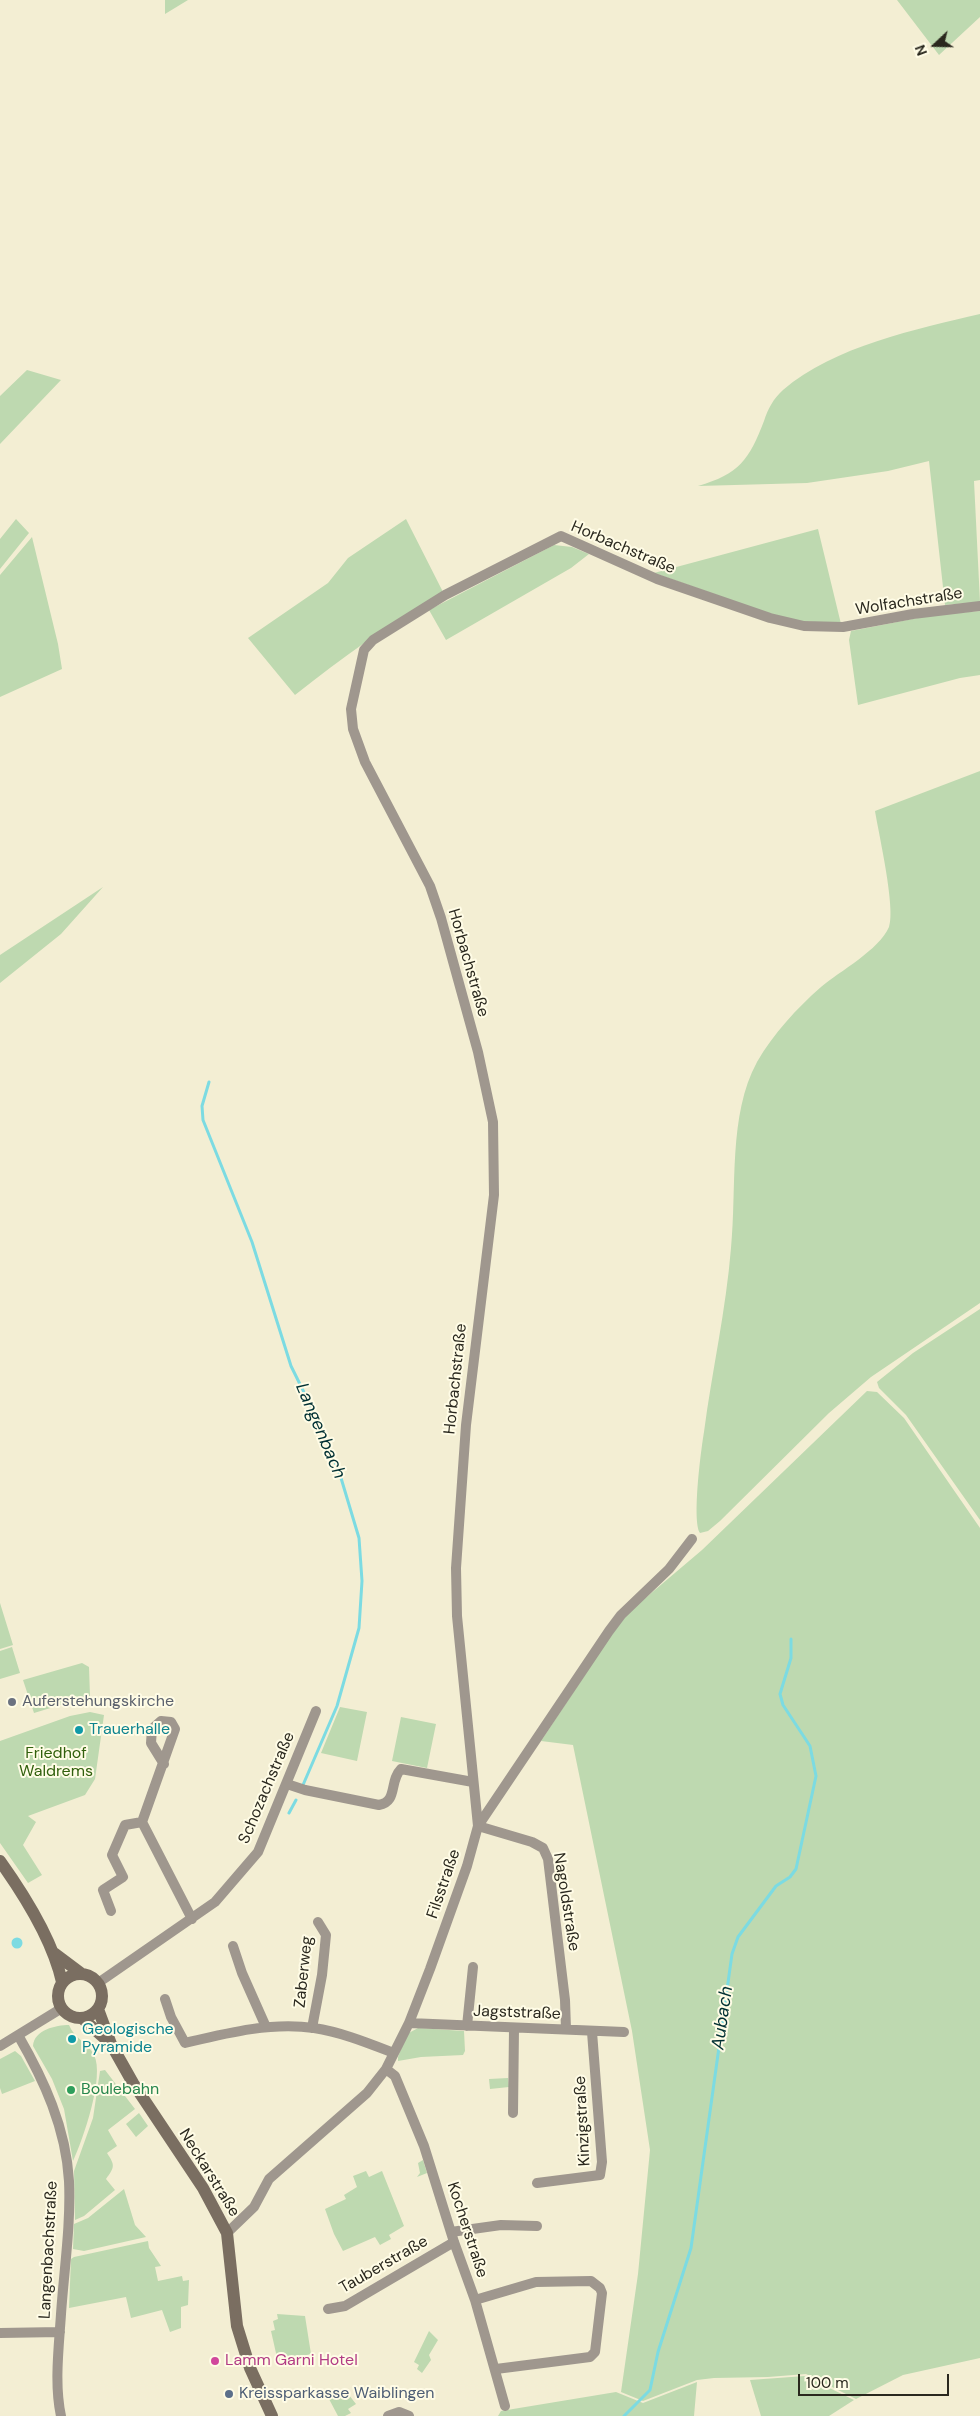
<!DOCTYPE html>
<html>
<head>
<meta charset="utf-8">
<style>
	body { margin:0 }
	#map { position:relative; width:980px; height:2416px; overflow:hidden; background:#f3eed3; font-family:"DM Sans",sans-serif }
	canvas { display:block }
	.north { position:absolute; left:910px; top:20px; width:50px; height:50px; -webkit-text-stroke:4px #fffce6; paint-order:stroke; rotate:249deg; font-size:14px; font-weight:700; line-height:20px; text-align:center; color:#2a281e }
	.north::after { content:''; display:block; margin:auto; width:18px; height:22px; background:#2a281e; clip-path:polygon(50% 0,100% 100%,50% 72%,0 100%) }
	.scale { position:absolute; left:798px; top:2374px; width:151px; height:22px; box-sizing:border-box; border:2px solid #2a281e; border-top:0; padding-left:6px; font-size:15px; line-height:18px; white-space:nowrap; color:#2a281e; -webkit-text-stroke:4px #fffce6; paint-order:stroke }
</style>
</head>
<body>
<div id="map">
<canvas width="980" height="2416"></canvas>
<div class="north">N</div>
<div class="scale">100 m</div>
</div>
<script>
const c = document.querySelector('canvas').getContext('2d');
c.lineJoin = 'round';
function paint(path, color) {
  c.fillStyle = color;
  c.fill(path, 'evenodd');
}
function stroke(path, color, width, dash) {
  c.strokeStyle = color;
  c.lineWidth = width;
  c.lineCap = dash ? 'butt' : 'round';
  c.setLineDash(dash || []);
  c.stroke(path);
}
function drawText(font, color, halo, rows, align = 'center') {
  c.font = font + ' "DM Sans",sans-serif';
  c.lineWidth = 4;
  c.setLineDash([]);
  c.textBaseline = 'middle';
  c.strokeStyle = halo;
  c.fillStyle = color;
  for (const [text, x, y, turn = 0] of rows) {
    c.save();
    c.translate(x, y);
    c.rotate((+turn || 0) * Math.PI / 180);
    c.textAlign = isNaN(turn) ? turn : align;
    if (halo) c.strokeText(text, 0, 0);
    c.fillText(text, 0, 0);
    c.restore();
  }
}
paint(new Path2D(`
	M165 0H188L165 14Z
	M897 0H980V17L939 55Z
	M980 314V480L974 481 980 602 945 605 929 461 888 471 807 483 698 486C739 474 749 460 764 421 768 409 773 399 783 390 834 346 917 329 980 314Z
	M27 370 61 380 0 444V396Z
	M16 519 29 533 0 569V539Z
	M406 519 443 592C390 623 343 657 295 695L248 638 328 583 348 558Z
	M818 529 841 624 788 620 654 573Z
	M32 537 58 644 62 669 0 697V575Z
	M554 545 572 547 589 554 571 568 446 640 429 610Z
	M980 611V675L960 678 858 705 849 640 851 631 933 615Z
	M980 771V1303L871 1377 829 1413 720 1521 708 1531 700 1533C692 1520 701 1450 704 1432 712 1371 726 1310 731 1248 737 1189 728 1115 757 1062 773 1034 797 1008 821 987 840 971 879 950 889 927 896 909 879 835 875 811Z
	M103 887 61 934 0 983V955Z
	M980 1309V1520L906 1415 879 1388 877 1382 913 1353Z
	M867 1391 877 1392 904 1418 980 1528V2358L903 2375 856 2399 806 2374 768 2377 714 2378 697 2380 643 2401 621 2392 638 2274 650 2150 632 2031 573 1745 541 1741 623 1617 702 1550Z
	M0 1603 13 1645 0 1649Z
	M12 1647 20 1673 0 1679V1651Z
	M82 1663 89 1667 90 1696 34 1713 23 1680Z
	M340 1707 367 1712 357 1761 321 1753Z
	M90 1712 104 1715 95 1779 85 1795 28 1816 36 1822 23 1845 42 1875 28 1883 0 1843V1741L70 1716Z
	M401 1717 436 1724 427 1768 392 1761Z
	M69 2025C74 2038 88 2043 94 2055 105 2076 83 2140 73 2161L64 2109 52 2079 33 2046C34 2030 56 2025 69 2025Z
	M418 2028 464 2031 465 2051 463 2055 421 2057 398 2061V2057L407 2034Z
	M15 2051 21 2056 35 2081 2 2094 0 2088V2059Z
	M105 2070 135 2109 108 2130 117 2146 107 2153C115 2165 115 2167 106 2179L115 2190 84 2216 75 2220 74 2171 93 2118 100 2071Z
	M508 2078 509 2087 490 2089 489 2079Z
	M139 2113 148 2126 136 2137 126 2124Z
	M423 2160 427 2173 417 2177 420 2173 418 2163Z
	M366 2171 369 2177 382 2171 404 2226 389 2235 391 2239 380 2245 375 2237 343 2251 334 2234 325 2209 346 2199 344 2195 357 2187 353 2176Z
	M124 2189 135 2225 146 2237 84 2251 73 2249 74 2224 88 2218Z
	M148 2241 149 2248 161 2266 155 2267 158 2281 182 2276 183 2281 189 2280 188 2305 181 2307V2328L170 2332 162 2310 131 2318 126 2297 69 2308 71 2259 74 2257Z
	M277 2314 305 2316 311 2354 278 2362 271 2331 275 2330 273 2321 278 2319Z
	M429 2331 438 2340 429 2355 431 2360 422 2373 417 2369 419 2365 414 2362Z
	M805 2376 854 2400 829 2416H761L750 2380Z
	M697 2382 694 2416H498L501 2411 616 2392 643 2403Z
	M345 2390 356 2404 348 2409 351 2413 345 2416H338L329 2399Z`), '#bed9b0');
paint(new Path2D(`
	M11.5 1943a5.5 5.5 0 1 1 11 0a5.5 5.5 0 1 1-11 0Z`), '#7cdbe2');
stroke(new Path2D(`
	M209 1082 202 1106 203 1120 252 1242 291 1366 324 1433 341 1478 359 1538 362 1581 359 1628 337 1706 303 1785
	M289 1813 296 1800
	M624 2416 650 2390 658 2352 691 2248 732 1954 738 1937 776 1886 790 1877 796 1869 816 1776 810 1746 783 1705 780 1694 791 1658V1639`), '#7cdbe2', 3);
stroke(new Path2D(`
	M164 1764 151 1743 152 1729 161 1721 171 1722 175 1729 142 1822 192 1919
	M287 1784 305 1790 379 1805C398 1802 389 1781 401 1769L473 1782
	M478 1826 457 1616 456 1568 466 1425 494 1195 493 1122 478 1052 441 918 430 886 365 762 353 729 351 709 364 650 373 640 445 595 561 536 657 579 770 618 804 626 843 627 913 614 980 606
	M478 1826 532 1842 543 1848 548 1859 565 2000 566 2029
	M111 1911 103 1890 123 1877 112 1855 125 1825 142 1822
	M233 1946 242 1973 266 2027
	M98 1983 215 1902 258 1852 316 1711
	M165 1999 171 2017 185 2043C227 2033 270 2022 314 2028 341 2032 368 2043 394 2053
	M409 2023 624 2032
	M467 2026 473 1967
	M312 2028 322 1975 326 1935 318 1922
	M18 2035C44 2080 66 2128 69 2181 71 2225 64 2270 61 2314 59 2346 54 2384 61 2416
	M0 2046 62 2008
	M386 2069 395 2076 424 2146 454 2242 475 2300 505 2406
	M513 2113 514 2029
	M537 2183 600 2175 602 2162 592 2032
	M451 2232 501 2225 537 2226
	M227 2233 254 2207 269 2179 367 2093 386 2069 409 2023 430 1969 467 1866 478 1826 609 1631 621 1615 669 1569 692 1539
	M475 2300 536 2282 591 2281 600 2288 602 2293 595 2352 590 2357 496 2369
	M328 2309 345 2306 454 2242
	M0 2333 60 2332
	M388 2416 399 2412 409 2416`), '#9f978e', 10);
stroke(new Path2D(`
	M0 1861C25 1896 53 1941 62 1982
	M54 1953 82 1974
	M58 1996a22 22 0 1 1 44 0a22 22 0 1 1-44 0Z
	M98 2009 111 2044 133 2083 203 2188 227 2233 237 2326 250 2368 272 2416
	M82 2018 110 2043`), '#7a6e61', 12);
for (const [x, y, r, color] of [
	[12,1702,5,"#6b7280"],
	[79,1730,5,"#0f9aa8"],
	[72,2039,5,"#0f9aa8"],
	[71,2090,5,"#2e9e5b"],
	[215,2361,5,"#d1479c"],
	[229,2394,5,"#5c6f8a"]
]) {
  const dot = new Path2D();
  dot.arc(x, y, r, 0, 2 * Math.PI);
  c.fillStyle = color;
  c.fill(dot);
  stroke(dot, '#fffce6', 2);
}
drawText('16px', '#2a281e', '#fffce6', [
	["Horbachstraße",623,548,23],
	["Wolfachstraße",909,602,-9],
	["Horbachstraße",468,963,74],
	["Horbachstraße",456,1379,-84],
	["Schozachstraße",267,1788,-67],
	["Filsstraße",444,1884,-71],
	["Nagoldstraße",566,1902,81],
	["Zaberweg",304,1972,-84],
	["Jagststraße",517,2013,2],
	["Kinzigstraße",583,2121,-93],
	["Neckarstraße",209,2173,58],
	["Kocherstraße",467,2230,72],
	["Langenbachstraße",49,2250,-87],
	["Tauberstraße",384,2265,-30]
]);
drawText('16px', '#5b616d', '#fffce6', [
	["Auferstehungskirche",22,1702]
], 'left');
drawText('16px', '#0d838f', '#fffce6', [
	["Trauerhalle",89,1730],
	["Geologische",82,2030],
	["Pyramide",82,2048]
], 'left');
drawText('16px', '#31600d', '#fffce6', [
	["Friedhof",56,1754],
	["Waldrems",56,1772]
]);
drawText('16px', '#27864d', '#fffce6', [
	["Boulebahn",81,2090]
], 'left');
drawText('16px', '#b23c85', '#fffce6', [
	["Lamm Garni Hotel",225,2361]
], 'left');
drawText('16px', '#4e5e75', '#fffce6', [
	["Kreissparkasse Waiblingen",239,2394]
], 'left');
drawText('italic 18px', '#003033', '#fffce6', [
	["Langenbach",320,1431,67],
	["Aubach",723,2018,-82]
]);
</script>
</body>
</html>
